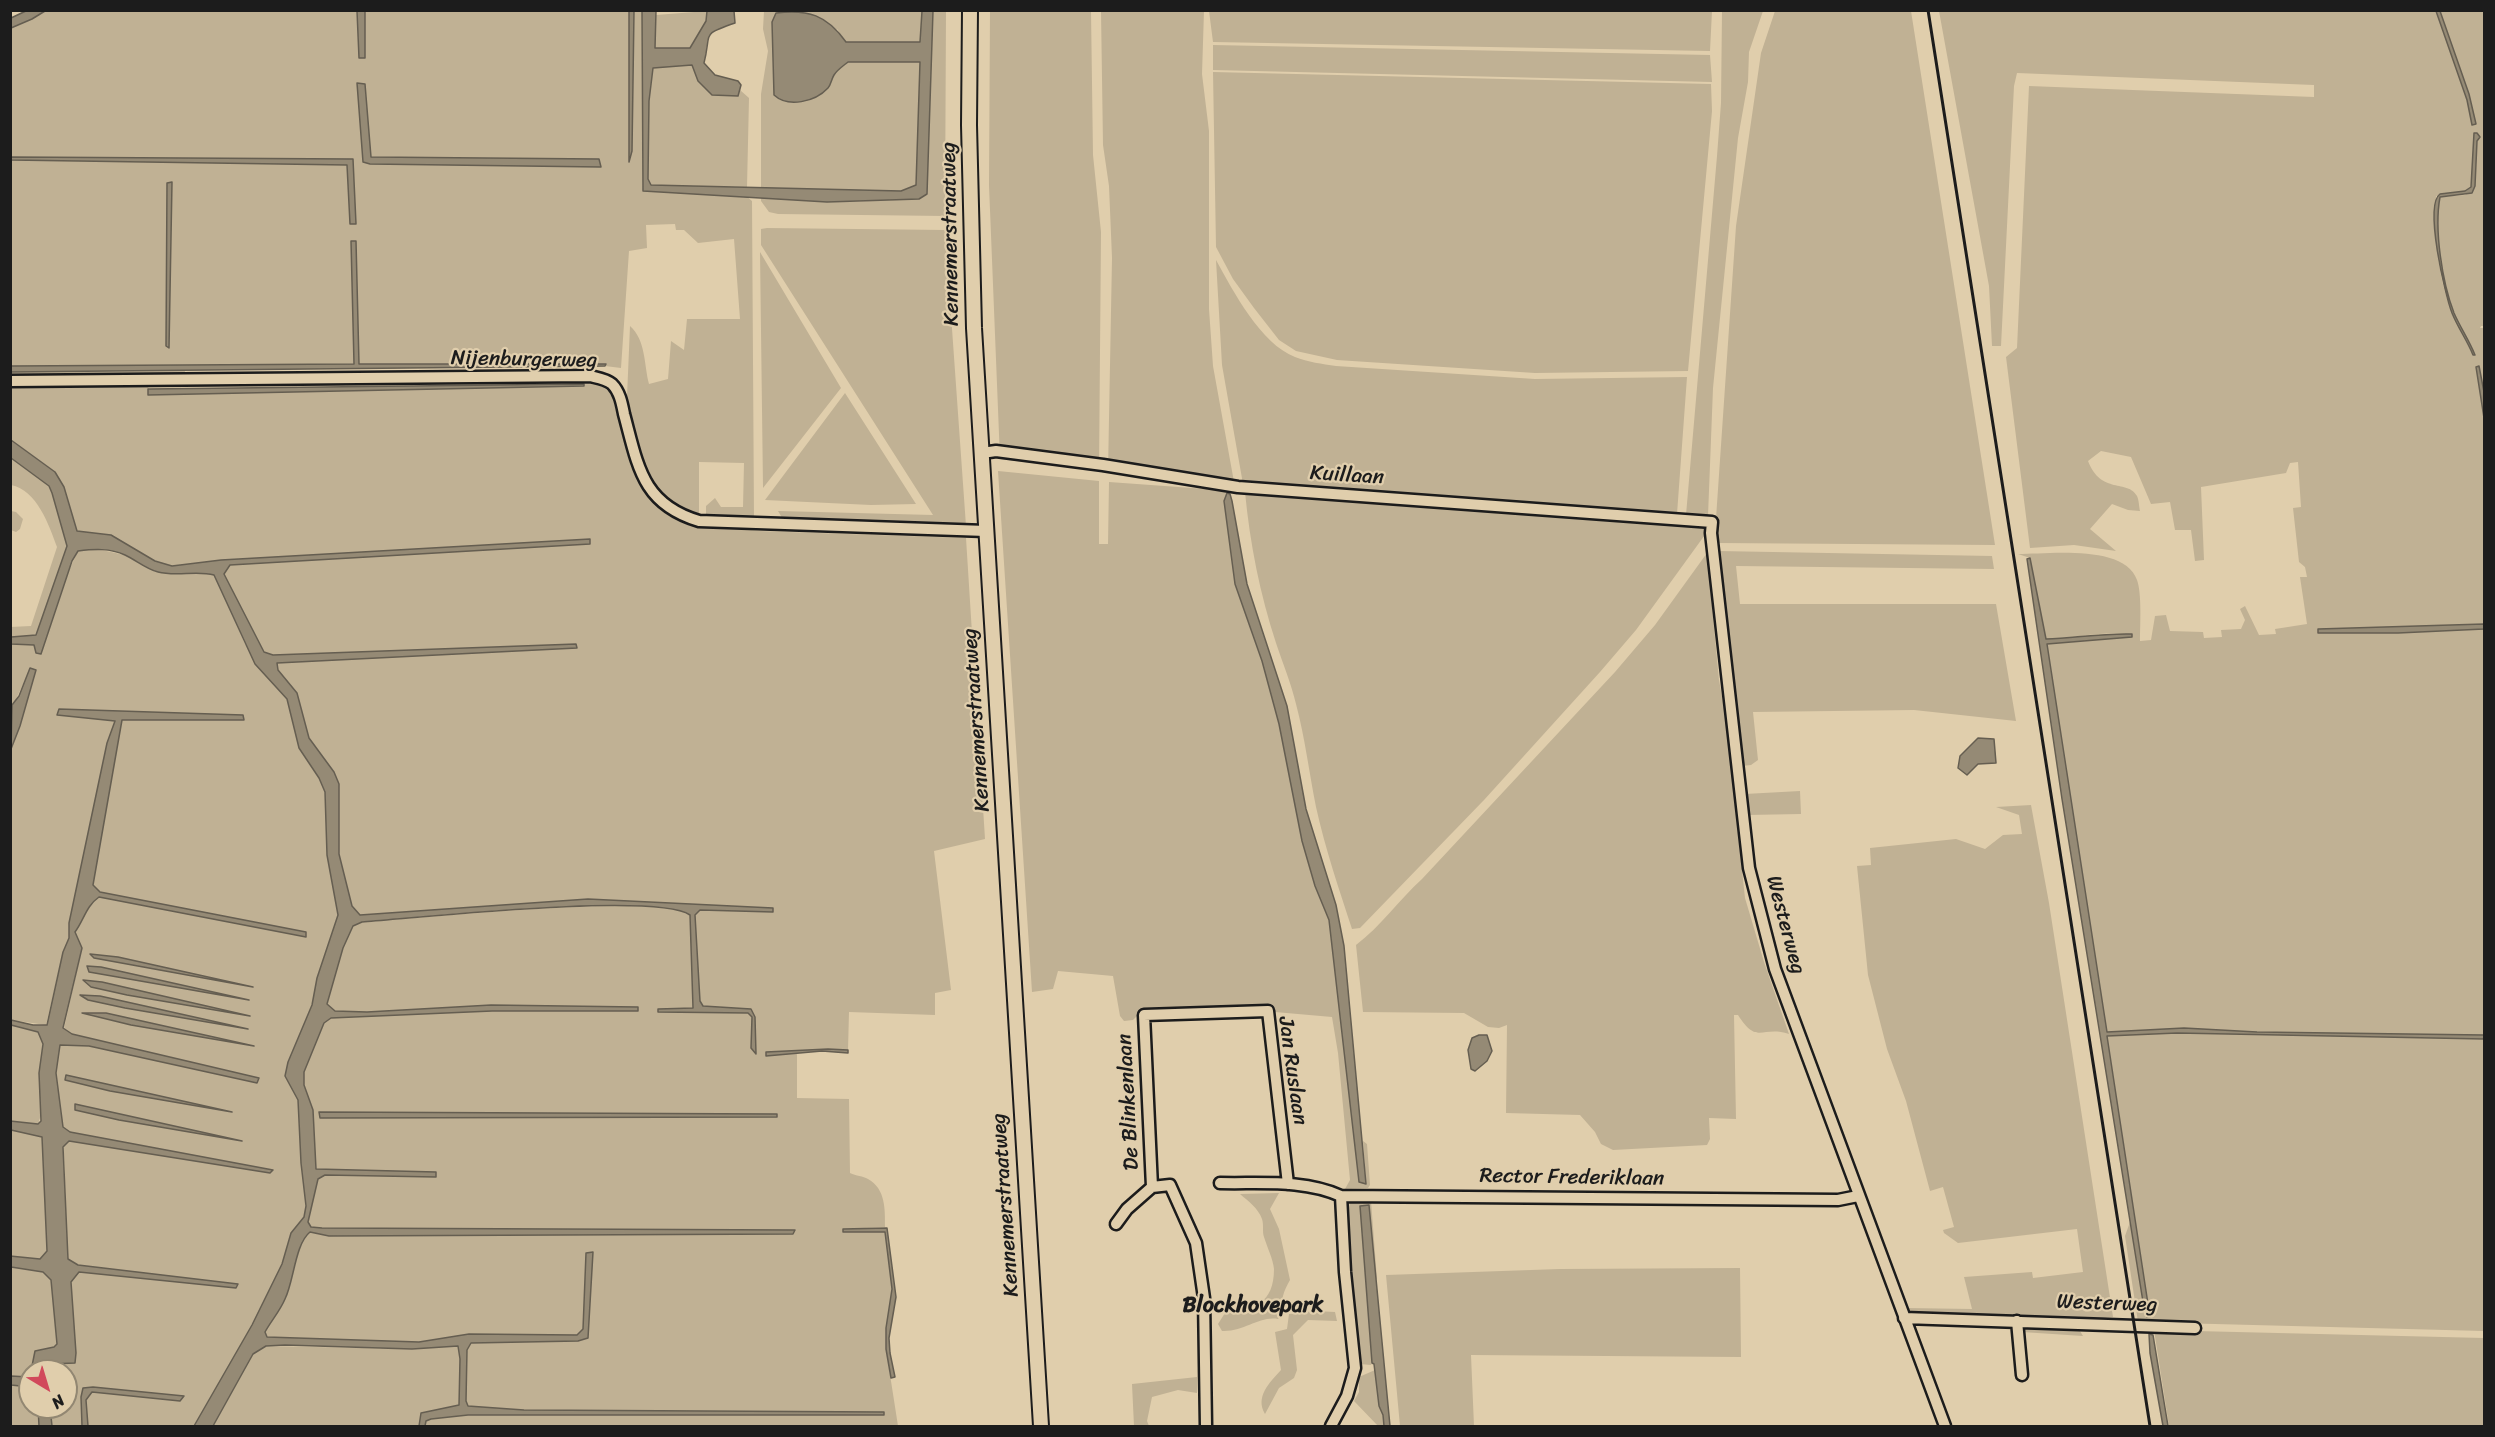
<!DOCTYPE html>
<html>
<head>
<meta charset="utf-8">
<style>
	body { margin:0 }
	#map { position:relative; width:2495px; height:1437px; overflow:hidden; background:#e0ceac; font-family:Sriracha,sans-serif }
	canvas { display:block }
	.frame { position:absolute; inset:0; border:12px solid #1c1c1c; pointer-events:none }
	.north { position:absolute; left:18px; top:1359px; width:60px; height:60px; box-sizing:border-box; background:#e0ceac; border:2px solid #928772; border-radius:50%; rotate:142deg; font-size:16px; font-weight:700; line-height:24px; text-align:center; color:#1c1c1c }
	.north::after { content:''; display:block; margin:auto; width:21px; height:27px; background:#d1495b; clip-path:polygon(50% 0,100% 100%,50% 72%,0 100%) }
</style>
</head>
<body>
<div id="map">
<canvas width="2495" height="1437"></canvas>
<div class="frame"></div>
<div class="north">N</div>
</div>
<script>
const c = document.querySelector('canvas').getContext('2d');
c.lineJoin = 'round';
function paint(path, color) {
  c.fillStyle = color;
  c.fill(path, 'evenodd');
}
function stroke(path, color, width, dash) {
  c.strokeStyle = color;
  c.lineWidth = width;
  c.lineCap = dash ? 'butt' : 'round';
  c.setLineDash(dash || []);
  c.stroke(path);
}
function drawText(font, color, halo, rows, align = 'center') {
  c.font = font + ' Sriracha,sans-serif';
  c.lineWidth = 4.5;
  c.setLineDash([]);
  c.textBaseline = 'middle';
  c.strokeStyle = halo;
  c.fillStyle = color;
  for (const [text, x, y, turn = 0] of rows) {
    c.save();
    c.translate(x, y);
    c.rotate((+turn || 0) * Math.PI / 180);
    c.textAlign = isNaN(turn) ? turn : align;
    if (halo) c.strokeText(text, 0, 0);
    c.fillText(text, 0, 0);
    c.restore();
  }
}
paint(new Path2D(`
	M629 10 630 159 632 150 634 11H642L643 191 746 196 752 201 754 519 706 516V506L715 498 721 507H743L744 463 699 462V516L668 503 643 471 623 398 627 397 630 326C646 340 644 365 649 384L668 379 671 341 684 350 687 319H740L734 239 698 243 684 230H676L675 224 646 225 647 248 629 251 621 368 605 366V364H359L355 241 351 242 355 364 11 366V160L348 165 350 223 356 224 353 159 11 157V28L32 19 45 11H357L359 57 365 58V11ZM358 83 365 84 370 157 599 159 601 166 371 164ZM167 183H172L169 347 166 346Z
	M707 11 706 21 690 48H654L656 15Z
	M764 11H922L920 42H846L837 29 779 99C798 106 812 95 829 87L835 73 848 62H920L916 186 901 191 761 188V94L768 51 763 29Z
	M933 11H946L945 216 778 214 769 212 761 201V198L827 202 867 201 919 199 926 194Z
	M990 11H1091L1093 155 1101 232 1099 471 1000 459 989 185Z
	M1101 11H1204L1202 74 1209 131V309L1213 366 1234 482 1108 472 1112 258 1109 186 1103 145Z
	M1209 11 1712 10V11L1710 51 1213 42Z
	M1722 11H1763L1749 52 1748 82 1738 138 1713 388 1708 516 1686 515 1717 156 1721 103Z
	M1775 11H1911L1995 545 1717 543 1715 533 1736 226 1761 53Z
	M1939 11H2484V326H2481L2480 328H2484V392L2479 366 2476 367 2484 418V624L2318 629 2319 633H2398L2484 629V1035L2257 1032 2184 1028 2107 1032 2047 644 2131 637 2132 634C2104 631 2074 638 2046 639L2030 558 2018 554C2048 554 2125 544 2137 580 2142 593 2140 626 2140 641L2151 640 2155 616 2166 615 2170 631 2203 632 2204 638 2222 637 2221 630 2241 629 2245 620 2240 609 2245 606 2259 635 2276 634 2275 629 2307 624 2300 577H2307L2305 567 2299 562 2293 508 2301 507 2298 462 2290 463 2286 473 2201 487 2204 560 2195 561 2191 530H2175L2170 502 2151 504 2131 457 2101 451 2088 461C2101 495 2128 479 2137 496 2139 500 2139 507 2140 511L2128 510 2112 504 2090 529 2116 551 2074 545 2030 548 2006 357 2017 348 2029 86 2314 97V85L2017 73 2014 86 2001 346H1992L1989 286ZM2477 133 2475 186 2465 195 2439 197C2435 233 2441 278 2454 312 2460 327 2467 340 2473 355 2467 340 2458 327 2452 312 2437 276 2435 235 2436 196L2465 191 2471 187Z
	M1213 45 1710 55 1712 82 1213 70Z
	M692 65 698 81 737 96 740 90 749 98 747 187 651 185 648 179 649 101 653 68Z
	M1213 72 1711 84 1712 111 1688 371 1535 373 1337 360 1296 351 1279 340 1254 308 1233 279 1216 247Z
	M767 228 945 230 966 526 784 521 778 511 933 515 761 245V229Z
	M760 252 841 388 763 488Z
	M1216 260C1233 291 1261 344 1295 357 1308 362 1322 364 1336 366L1535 379 1687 377 1677 514 1243 484 1222 365Z
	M185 371 184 380H11V372Z
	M600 384 612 395 631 467 656 502 678 516 694 523 759 531 966 538 985 839 934 851 951 990 935 993V1015L849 1012 848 1050 828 1049 766 1053V1056L797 1053V1098L849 1099 850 1173C856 1176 863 1176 868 1179 886 1189 885 1210 885 1227L843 1229V1231H885L892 1289 886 1349 898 1426H425L426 1421 431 1419 468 1415H884V1412L524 1410 468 1406 466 1401 467 1350 471 1343 578 1341 588 1338 592 1252 586 1253 583 1329 577 1335 469 1334 419 1342 267 1337 265 1332C271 1322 279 1311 285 1299 294 1281 295 1244 310 1232L329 1236 793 1234 794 1230 322 1228 310 1227 308 1222 318 1179 314 1157 313 1110 304 1085V1071L324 1023 332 982 343 948 353 926 362 922C450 916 539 906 628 906 647 907 673 904 690 915L693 1009H658V1011L748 1013 752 1017 751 1048 756 1054 755 1017 751 1010 703 1006 700 1001 695 915 700 910 772 912 773 908 588 899 360 915 352 906 339 854V784L334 772 309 738 297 693 278 670 273 656 264 652 224 574 221 560 172 566 155 561 111 535 77 531 64 488 55 472 11 440V385H147L149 389Z
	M845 393 916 504 871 505 765 500Z
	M11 458 49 486 56 503 67 546 36 636 11 637 10 627 31 626 57 547C49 525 37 490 11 485Z
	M998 471 1099 481V544H1108L1109 482 1220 490 1227 493 1224 501 1235 584 1262 661 1279 724 1302 841 1315 886 1329 920 1359 1182 1366 1183 1363 1141 1367 1144 1370 1185 1368 1188 1345 1189 1350 1180 1338 1053 1332 1017 1275 1012 1268 1007 1141 1012 1133 1020 1124 1021 1120 1016 1113 976 1058 971 1053 989 1032 992Z
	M1245 492 1707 526V532L1636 630 1600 672 1484 800 1360 928 1352 929C1339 889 1325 848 1316 807 1309 772 1305 738 1296 704 1291 683 1283 664 1276 643 1260 594 1250 544 1245 492Z
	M11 511 16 512 23 519 20 529 16 532 11 530Z
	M97 549 125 555 156 572 168 574 202 572 215 575 245 644 287 699 299 747 319 778 325 792 327 855 338 915 317 978 312 1005 288 1062 285 1076 298 1100 301 1163 306 1206 304 1217 291 1233 282 1264 252 1325 194 1426H52L50 1407H66V1371L46 1370 49 1364 59 1362 68 1264 63 1127 56 1073 57 1060 82 948 69 923V938L63 952 46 1025 11 1020V749L20 726 30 669C25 682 13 702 11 714V644L34 645 78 551Z
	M1718 551 1992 556 1994 569 1736 566 1740 604H1996L2016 721 1914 710 1753 712 1758 760 1751 765 1742 766Z
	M1707 553 1719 680 1725 713 1745 898 1764 962 1789 1034C1761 1025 1758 1046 1738 1015H1734L1736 1119 1709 1118 1710 1139 1707 1145 1613 1150 1601 1144 1595 1132 1580 1115 1506 1113 1507 1025 1499 1028 1488 1027 1464 1013 1363 1012 1356 945C1381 926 1399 900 1422 879L1615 672 1655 625Z
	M1800 791 1801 814 1747 815 1745 794Z
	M2031 805 2049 903 2113 1317 2092 1319 1914 1314 1906 1308 1972 1309 1964 1277 2032 1272 2033 1278 2083 1272 2077 1229 1958 1243 1944 1233 1943 1230 1954 1227 1943 1187 1930 1191 1906 1101 1887 1049 1868 975 1857 866 1871 865 1870 848 1956 839 1985 849 2003 835 2022 834 2019 815 1996 807Z
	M11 1025 38 1032 43 1044 39 1073 41 1115 38 1124 11 1121Z
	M2177 1033 2484 1039V1331L2138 1322 2125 1236 2130 1222 2144 1308 2150 1316 2107 1036Z
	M10 1130 42 1136 47 1251 40 1259 11 1256Z
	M1279 1193 1270 1209 1279 1229 1290 1280C1284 1291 1279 1301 1285 1312L1278 1319C1258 1316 1245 1332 1222 1331L1218 1324 1225 1313C1254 1311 1274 1303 1274 1269 1273 1259 1267 1247 1264 1237 1262 1232 1264 1225 1262 1219 1258 1208 1248 1201 1240 1194Z
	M1371 1201 1377 1279 1375 1278 1369 1206H1360L1372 1363 1371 1365 1360 1364 1347 1218 1350 1202Z
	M11 1267 43 1272 51 1280 57 1345 54 1347 35 1351 30 1377 11 1376Z
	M1740 1268 1741 1357 1471 1355 1474 1426H1400L1386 1275 1560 1269Z
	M1314 1311 1335 1312 1337 1321 1308 1320 1293 1335 1297 1370 1294 1378 1279 1388 1265 1414C1255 1397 1269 1383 1281 1370L1275 1332 1287 1329 1289 1314Z
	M2022 1324 2077 1326 2083 1336 2022 1332Z
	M2154 1330 2484 1338V1426H2169Z
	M266 1346 412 1349 458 1346 460 1359 459 1405 421 1413 419 1426H213L253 1354Z
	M1375 1370 1379 1406 1383 1415 1384 1426H1378L1354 1401 1359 1392V1377Z
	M1197 1377V1393L1178 1390 1152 1397 1147 1421 1149 1426H1134L1132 1384Z
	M10 1385 30 1387V1407H38L39 1426H11Z`), '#c0b194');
const water = new Path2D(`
	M28 10 45 11 32 19 11 28V18Z
	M357 11H365V58H359Z
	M629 11H634L632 151 629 162Z
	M642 11H656L655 48H690L706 21 707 11H734L735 23C700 35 712 32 704 63L715 75 738 81 741 85 738 96 712 95 698 81 692 65 653 68 649 101 648 179 651 185 901 191 916 185 920 62H848C843 66 837 70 834 75 831 80 831 85 828 88 815 102 788 108 774 95L772 22 776 13C808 9 827 15 846 42H920L922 11H933L927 194 919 199 827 202 643 191Z
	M2436 11H2440L2469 94 2476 124 2472 125 2467 100Z
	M357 83 365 84 371 157 599 159 601 167 370 164 363 162Z
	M2474 133H2477L2480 137 2477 141 2475 186 2472 193 2440 197C2434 229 2442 282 2454 313 2460 327 2469 340 2475 355H2473C2467 340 2458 328 2452 313 2445 295 2424 205 2440 194L2465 191 2471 187Z
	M11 157 353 159 356 224H350L347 165 11 160Z
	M172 182 169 348 166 346 167 183Z
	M351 241H356L359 364H606L605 366 11 372V366L354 364Z
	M2479 366 2484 392V418L2476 367Z
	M584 384V386L148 395V389Z
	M11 440 55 472 64 487 77 531 111 535 155 561 172 566 221 560 590 539V544L230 565 224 574 264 652 273 655 576 644 577 648 277 663 278 670 297 693 309 738 334 772 339 784V854L352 906 360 915 588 899 773 908V912L700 910 695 915 700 1001 703 1006 751 1009 755 1017 756 1054 751 1048 752 1017 748 1013 658 1012V1009L693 1008 690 915C655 892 417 918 362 922L353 926 343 948 327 1004 335 1011 367 1012 491 1005 638 1007V1011H492L331 1018 324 1023 304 1072V1085L313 1110 316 1169 436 1172V1177L325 1175 318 1179 308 1222 311 1227 322 1228 795 1230 793 1234 329 1236 310 1232C295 1244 294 1281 285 1299 280 1311 271 1321 265 1332L267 1337 419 1342 469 1334 577 1335 583 1329 586 1253 593 1252 588 1338 578 1341 471 1343 467 1350 466 1401 468 1406 524 1410 884 1412V1415H468L431 1419 426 1421 425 1426H419L421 1413 459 1405 460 1359 458 1346 412 1349 285 1345 266 1346 253 1354 213 1426H194L252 1325 282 1264 291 1233 304 1217 306 1206 301 1163 298 1100 285 1076 288 1062 312 1005 317 978 338 915 327 855 325 792 319 778 299 748 287 699 255 664 214 575C196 570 177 577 158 572 146 569 136 560 125 555 110 548 94 549 78 551L72 561 41 654 36 653 34 645 11 644V637L36 635 67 546 52 493 49 486 11 458Z
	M1227 493 1230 494 1232 501 1247 584 1287 706 1306 809 1336 905 1344 946 1366 1184 1359 1182 1329 920 1315 886 1302 841 1279 724 1262 661 1235 584 1224 501Z
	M2030 558 2046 639C2075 638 2103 633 2132 634V637L2047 644 2107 1032 2184 1028 2257 1032 2484 1035V1039L2177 1033 2107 1036 2150 1317H2147L2144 1308 2062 799 2027 559Z
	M2484 624V629L2398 633H2318V629Z
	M30 668 36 670 20 726 11 749 12 705 19 696Z
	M59 709 243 715 244 720H122L93 885 100 892 306 932V937L99 897C86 906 84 920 75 932L82 948 63 1028 72 1034 259 1078 257 1083 89 1046 60 1045 56 1073 63 1127 70 1132 273 1170 270 1173 69 1141 63 1147 68 1259 78 1265 238 1284 236 1288 79 1272 71 1282 76 1353 75 1363 49 1364 46 1371H31L35 1351 54 1347 57 1344 51 1280 43 1272 11 1267 10 1256 40 1259 47 1251 42 1137 11 1130 10 1121 38 1124 41 1121 39 1073 43 1044 38 1032 11 1025V1020L33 1025H47L63 952 69 938V923L107 743 115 721 57 715Z
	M1978 738 1994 739 1996 763 1978 764 1967 775 1958 768 1960 756Z
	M90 954 118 957 253 987 94 958Z
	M87 966 101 967 249 1000 89 972Z
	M83 980 102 982 250 1016 127 995 91 987Z
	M80 995 100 996 248 1029 125 1008 88 1000Z
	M82 1013H106L254 1046 131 1025Z
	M1479 1035H1487L1492 1051 1487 1061 1475 1071 1471 1069 1468 1050 1472 1038Z
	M828 1049 848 1050V1053L822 1051 766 1056V1052Z
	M66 1075 232 1112 110 1091 65 1080Z
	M75 1104 242 1141 119 1120 75 1110Z
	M319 1112 777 1114V1117L320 1118Z
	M1369 1205 1390 1426H1384L1383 1415 1379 1406 1374 1364 1372 1363 1360 1206Z
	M887 1228 896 1297 889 1338 890 1353 895 1377 891 1378 886 1349V1328L892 1289 885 1232H843V1229Z
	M2149 1334 2153 1335 2168 1426H2163L2150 1353Z
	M30 1375V1387L11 1385V1376L29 1377Z
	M93 1387 184 1396 180 1401 92 1392 86 1400 88 1426H82L81 1397 83 1388Z
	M38 1407H50L52 1426H39Z`);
paint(water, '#958a75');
stroke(water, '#655e51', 1.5);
const minor = new Path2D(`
	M10 381 590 376C598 378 606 379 612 384 620 392 622 404 624 414 638 466 642 504 699 521L986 531
	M982 453 996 451 1103 465 1238 487 1712 522 1711 533 1749 868 1775 969 1945 1426
	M1220 1183C1260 1184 1304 1179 1341 1196L1838 1200 1858 1196
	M1152 1187 1144 1015 1268 1011 1288 1184
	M1116 1224 1127 1209 1152 1187 1170 1185 1196 1243 1204 1298 1206 1426
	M1904 1318 2195 1328
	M2017 1321 2022 1375
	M1331 1426 1347 1396 1355 1368 1345 1272 1341 1196`);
const major = new Path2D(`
	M970 10 969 125 974 328 1041 1426`);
stroke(minor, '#1c1c1c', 15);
stroke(major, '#1c1c1c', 18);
stroke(minor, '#e0ceac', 10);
stroke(major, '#e0ceac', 14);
stroke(new Path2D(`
	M1928 10 2150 1426`), '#1c1c1c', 3);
drawText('21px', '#1c1c1c', '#e0ceac', [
	["Kennemerstraatweg",951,234,-91],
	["Nijenburgerweg",524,360,1],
	["Kuillaan",1347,476,4],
	["Kennemerstraatweg",977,720,-94],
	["Westerweg",1785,925,75],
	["Jan Ruslaan",1292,1071,82],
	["De Blinkenlaan",1129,1102,-93],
	["Rector Frederiklaan",1572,1178,1],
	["Kennemerstraatweg",1006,1205,-94],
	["Westerweg",2107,1304,2]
]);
drawText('bold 22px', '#1c1c1c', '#e0ceac', [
	["Blockhovepark",1253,1306]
]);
</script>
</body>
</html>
